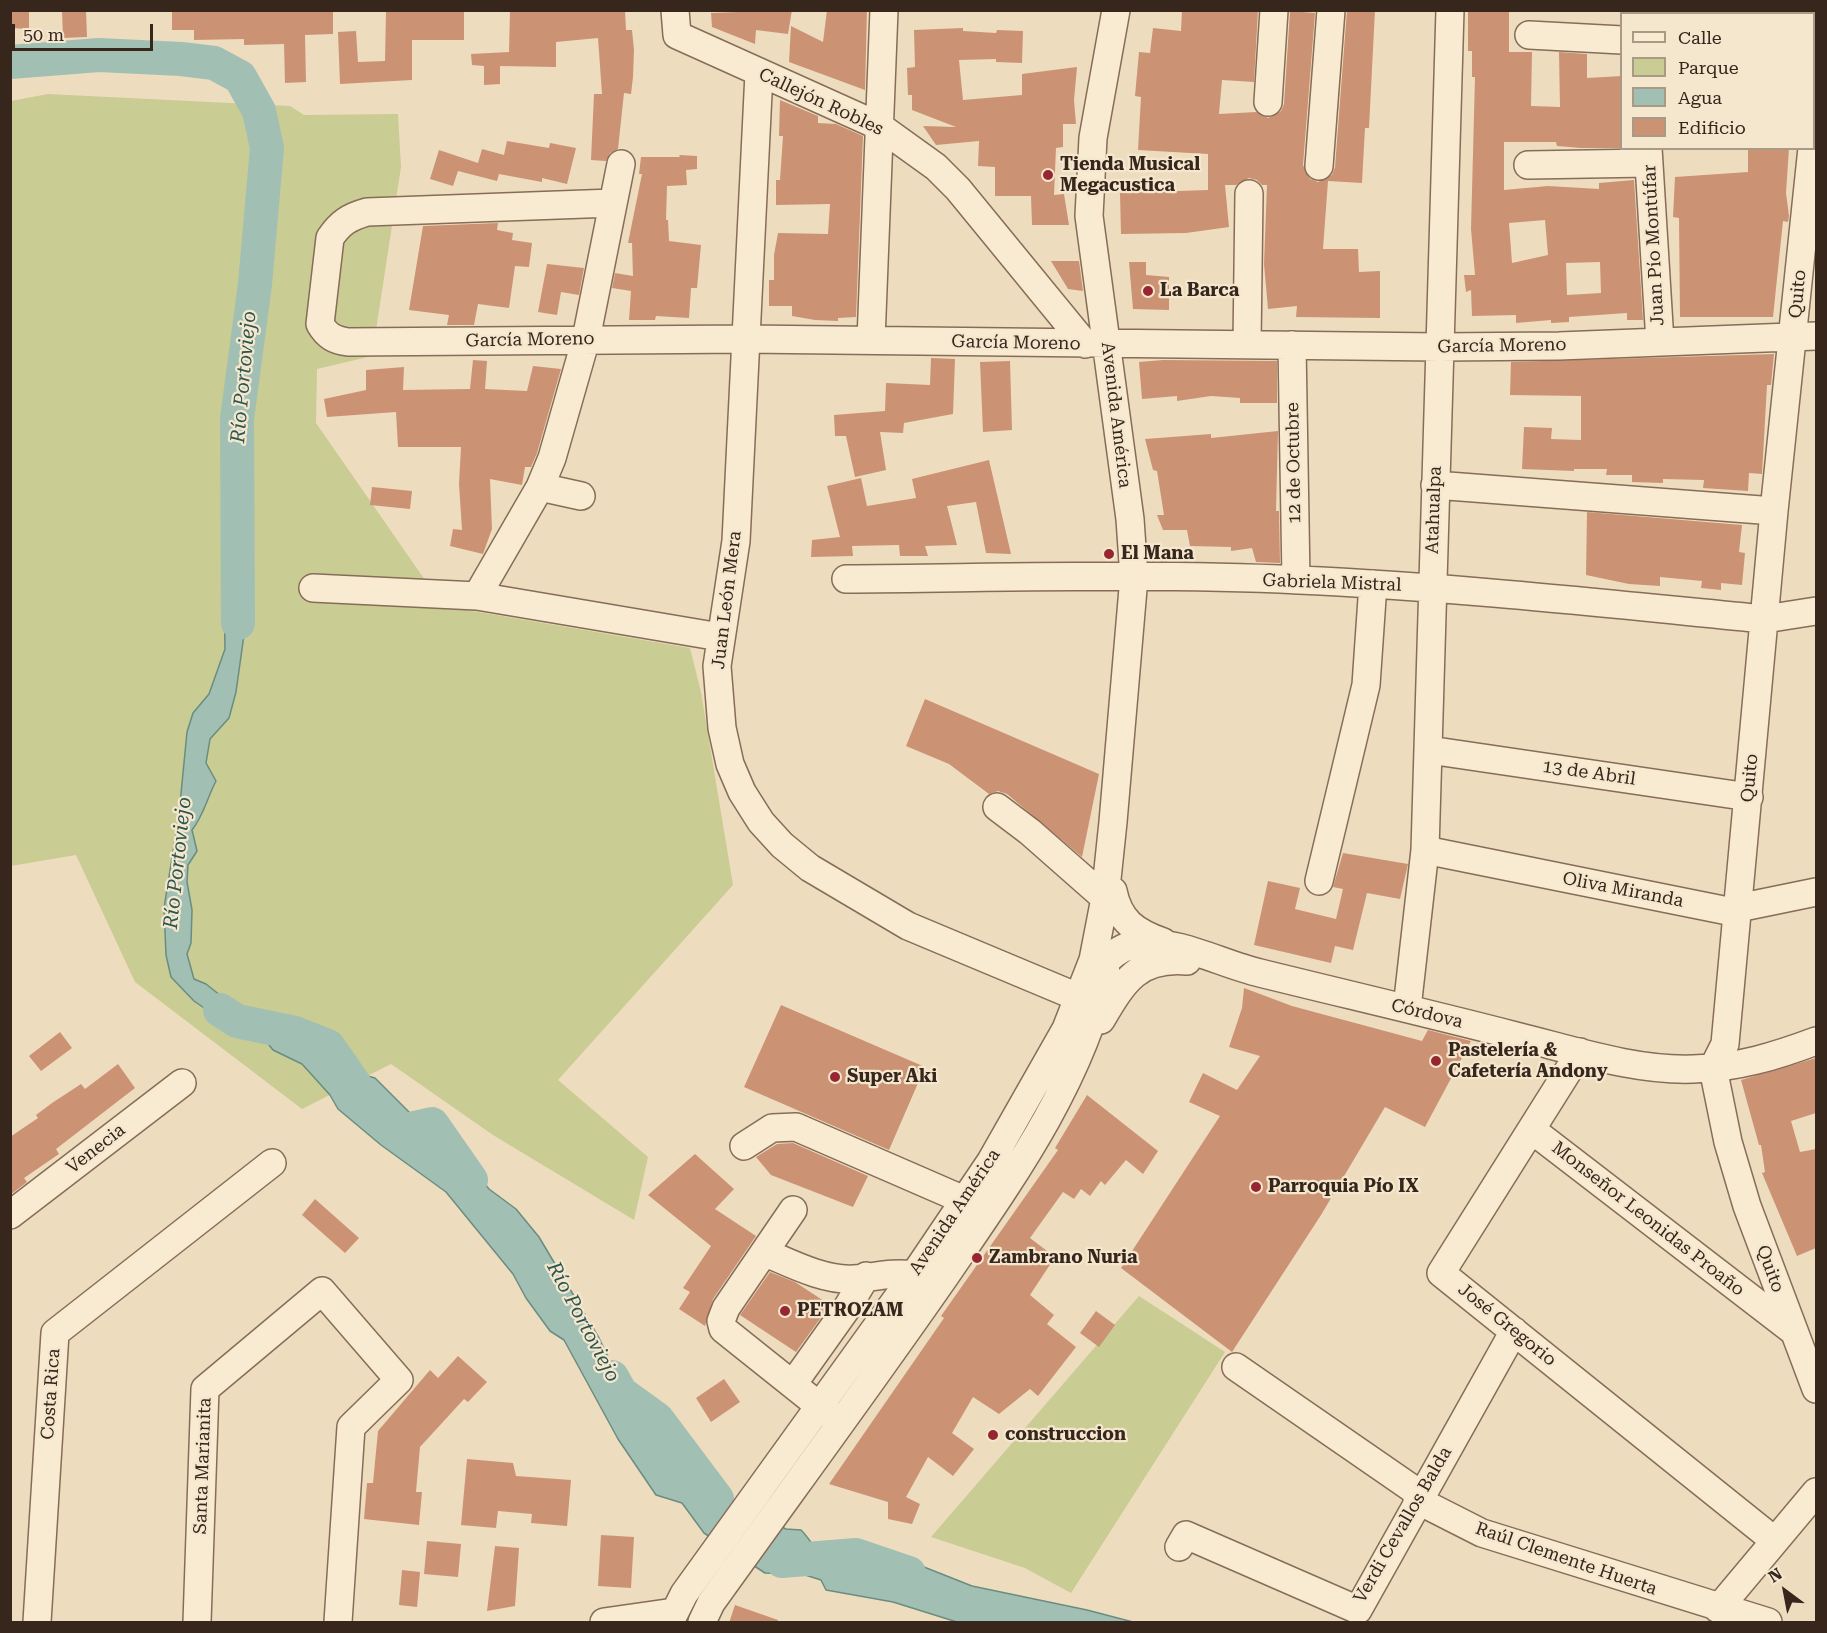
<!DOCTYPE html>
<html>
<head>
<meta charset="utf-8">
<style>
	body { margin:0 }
	#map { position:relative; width:1827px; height:1633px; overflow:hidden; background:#eedcbf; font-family:"Roboto Serif",serif }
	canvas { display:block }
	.frame { position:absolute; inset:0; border:12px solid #36261c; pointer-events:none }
	.legend { position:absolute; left:1620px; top:12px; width:195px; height:138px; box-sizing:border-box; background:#f5e7ce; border:2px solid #a99a87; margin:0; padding:8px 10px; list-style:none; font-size:18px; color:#36261c }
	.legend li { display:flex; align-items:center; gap:12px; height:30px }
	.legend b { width:30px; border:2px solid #a99a87 }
	.north { position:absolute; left:1755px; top:1561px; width:60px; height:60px; -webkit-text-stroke:4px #f5e7ce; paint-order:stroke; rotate:328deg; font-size:16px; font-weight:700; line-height:24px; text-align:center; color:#36261c }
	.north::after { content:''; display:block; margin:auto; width:21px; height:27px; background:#36261c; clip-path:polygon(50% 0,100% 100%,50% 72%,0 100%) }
	.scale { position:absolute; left:12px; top:24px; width:141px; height:27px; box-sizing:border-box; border:3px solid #36261c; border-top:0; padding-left:8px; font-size:18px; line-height:21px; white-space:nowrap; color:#36261c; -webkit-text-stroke:4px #f5e7ce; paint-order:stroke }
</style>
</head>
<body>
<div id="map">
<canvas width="1827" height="1633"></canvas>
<div class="frame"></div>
<ul class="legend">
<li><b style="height:8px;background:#f9ead2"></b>Calle</li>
<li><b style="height:16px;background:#c9cc93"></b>Parque</li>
<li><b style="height:16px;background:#a2bfb4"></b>Agua</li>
<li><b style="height:16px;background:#cc9274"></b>Edificio</li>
</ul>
<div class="north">N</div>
<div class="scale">50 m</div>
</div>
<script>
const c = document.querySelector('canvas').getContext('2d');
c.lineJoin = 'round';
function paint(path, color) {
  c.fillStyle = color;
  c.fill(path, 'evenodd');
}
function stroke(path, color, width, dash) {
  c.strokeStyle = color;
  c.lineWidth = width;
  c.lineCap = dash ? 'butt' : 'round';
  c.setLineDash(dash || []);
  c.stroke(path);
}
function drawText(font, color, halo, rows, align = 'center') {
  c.font = font + ' "Roboto Serif",serif';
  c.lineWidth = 4.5;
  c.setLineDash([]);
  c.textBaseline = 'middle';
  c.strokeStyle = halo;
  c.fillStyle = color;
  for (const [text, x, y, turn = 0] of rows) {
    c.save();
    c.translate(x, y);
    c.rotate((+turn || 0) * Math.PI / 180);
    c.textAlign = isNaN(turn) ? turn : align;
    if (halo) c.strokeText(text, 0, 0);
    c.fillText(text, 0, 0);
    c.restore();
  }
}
paint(new Path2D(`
	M48 94 290 106 304 115 398 114 401 167 372 356 317 369 316 423 443 606 690 648 701 692 733 885 558 1080 648 1157 634 1220 493 1135 391 1064 302 1109 135 982 76 855 11 866V101Z
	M1139 1296 1225 1352 1071 1593 1025 1568 931 1537Z`), '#c9cc93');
const water = new Path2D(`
	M228 553 248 606 236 692 229 718 210 739 206 763 216 781C207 798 204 815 192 830L197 851 188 865 187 882 192 910 191 943 187 954 194 979 206 984 235 1007 251 1015 269 1033 281 1035 302 1022 309 1050 335 1067 375 1078 414 1117 462 1156 489 1189 516 1209 539 1237 599 1338 611 1363 631 1387 677 1457 702 1470 728 1501 786 1529 801 1530C808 1537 813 1546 819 1552 840 1570 859 1559 881 1550L972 1586 1087 1610 1133 1622H957L893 1602 826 1590 821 1580 802 1574 765 1573 704 1533 682 1503 656 1495 618 1439 564 1340 550 1331 526 1298 513 1274 446 1192 381 1145 338 1109 330 1095 302 1064 273 1050 266 1041 243 1035 194 1001 171 977 166 955 164 908 179 814 187 732 193 713 209 694 225 649 224 585Z`);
paint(water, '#a2bfb4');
stroke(water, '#698d81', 1.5);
stroke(new Path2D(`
	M10 62 99 55 181 59 214 63 240 77 259 111 267 148 255 284 237 419 238 623
	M220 1010 237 1021 295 1033 328 1046 378 1118 401 1131 432 1124 471 1180
	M612 1377 621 1393 657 1419 717 1499
	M782 1561 856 1555 909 1573`), '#a2bfb4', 34);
paint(new Path2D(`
	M10 10H29V29L10 28Z
	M62 10H86L87 37 63 38Z
	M172 10H333V34L305 35 306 82 285 83 284 44 244 45V39L194 40V30H172Z
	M386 10H464V40H412V80L340 84 338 32 356 31 358 62 385 61Z
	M510 10 625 11 626 30H632L634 50 633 77 631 94 624 93 618 149 610 153 606 161 591 160 594 94H602L598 38 556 42V67L500 66V84L484 85V66L472 65 471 54 509 52Z
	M792 10 788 34 756 30 755 44 712 27 711 13Z
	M827 10H867L865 90 789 62 791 26 823 42Z
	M1182 10H1258L1254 82 1222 80 1219 114 1257 112 1268 118 1281 111 1284 104 1290 11 1315 13 1303 165 1310 179 1318 182 1332 175 1335 167 1347 10H1375L1369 128H1365L1362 183 1328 181 1323 249H1358L1359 272 1380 271V318L1296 317 1297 306 1268 309 1264 264 1267 185H1262L1257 180 1249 178 1236 185H1225L1229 227 1186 233 1121 234 1120 193 1208 190V154L1138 150 1141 97 1135 96 1139 52 1150 53 1153 28 1181 31Z
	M1468 10H1509V52H1532L1531 106 1560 107 1559 52 1587 54V78L1622 76V148H1581L1557 146 1556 142H1504V190L1548 186 1599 189V183L1634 180 1643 320H1627V313L1569 317V322L1551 323V320L1516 323V315L1472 316 1471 290 1466 292 1464 275H1475L1471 229 1475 77H1472V51H1468ZM1545 220 1548 255 1512 263 1509 223ZM1600 262 1601 293 1567 295 1566 263Z
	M963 28V31L996 33 997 30 1023 31 1022 63 996 62V59L959 60 963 100 1022 95V74L1077 67 1074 100 1076 124H1063V147L1056 148 1054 195 1064 194 1069 225H1032L1031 196H995V167L978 166 979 141 936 145 923 126 956 127 912 110V95H908L907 68 915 67 914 30Z
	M780 100 818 116V123L836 124 863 136 856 317 838 318V321L815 320 792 316V306H769V280H774V255L778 233 828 234 830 204 776 205V180H780L783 136H779Z
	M507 141 549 148 550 143 576 148 567 184 542 178V182L499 174 497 181 458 171 453 186 430 179 439 150 478 163 482 149 504 155Z
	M1748 148H1789L1786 193 1789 216 1788 222 1783 221 1773 317H1680L1679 218 1673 217 1675 177 1748 172Z
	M679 155 697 156V169L686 170 687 185 667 186 666 220H668L669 241 701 245 697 288H691L689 318 656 316 655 320H629L631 291 612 288 615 273 633 276 632 243H628L642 174H639L641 157H680Z
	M498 223 497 230 513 233 512 240 532 243 529 267 515 266 509 308 478 304 474 325H447L449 315 409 310 423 226Z
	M1051 261H1079L1083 291 1068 289Z
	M1129 262H1146V275L1169 277V310L1133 309Z
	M547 264 584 268 579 295 561 292 557 315 538 312Z
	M1774 354 1771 385H1767L1762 474 1749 473 1748 491 1703 488 1704 480 1663 479V483L1632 482V475H1606L1607 469H1574V471L1522 469 1524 427 1552 428 1551 439 1581 440V396L1510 395 1511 362Z
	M931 358 955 359 953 414 904 423 903 433 880 432 886 470 855 477 846 436H835L834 415 885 411 886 383 930 385Z
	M473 360 487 361 485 389 527 391 533 366 561 369 537 453 531 467H525L522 485 490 479 492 529 483 554 450 546 453 529 462 530 459 484 461 447H398L396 412 327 417 324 399 366 390V370L404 367 403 390 470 389Z
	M1163 360 1277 361V403H1240V398L1211 396 1177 401V396L1142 399 1139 362Z
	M1010 361 1012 430 983 432 980 362Z
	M1278 431 1276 511H1279L1280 563 1256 562 1252 548 1231 551V547L1190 546 1187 530H1163L1157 515H1164L1157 471 1153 470 1145 439 1211 434V438Z
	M989 460 1011 554 986 553 976 502 947 506 957 545 925 546 928 556H900L899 545 852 546 853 556 811 557 812 540 840 537 827 486 861 478 867 506 916 498 912 479Z
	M372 487 412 491 410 509 370 505Z
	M1587 512 1742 525 1739 552 1745 553 1742 585 1721 583V590L1701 588 1702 581 1660 577V586L1629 584 1586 575Z
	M925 699 1099 774 1082 857 1007 794 998 791 989 794 949 764 906 746Z
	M1343 853 1408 864 1400 899 1367 893 1353 950 1335 946 1331 963 1254 945 1268 881 1300 888 1295 909 1336 919 1343 889 1333 887Z
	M1244 988 1292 1006 1422 1041 1428 1030 1471 1041 1425 1127 1385 1107 1321 1215 1232 1352 1121 1268 1220 1116 1189 1102 1203 1073 1237 1090 1260 1056 1229 1047 1242 1008Z
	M781 1005 925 1067 889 1150 744 1087Z
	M60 1032 72 1048 41 1071 29 1056Z
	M1816 1058V1113L1791 1121 1800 1152 1816 1149V1248L1797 1256 1762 1173 1765 1172 1761 1145H1759L1741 1080Z
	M118 1064 135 1088 56 1149 59 1154 24 1178 27 1182 10 1195V1137L38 1118 36 1115 52 1103 81 1084 85 1089Z
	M1087 1095 1158 1151 1143 1174 1126 1160 1105 1185 1101 1181 1090 1196 1081 1189 1074 1199 1063 1192 1030 1238 1055 1257 1030 1295 1054 1315 1047 1324 1076 1347 1038 1396 1030 1389 999 1414 973 1397 952 1433 974 1449 953 1476 928 1457 906 1497 920 1504 912 1524 888 1519V1502L829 1484 944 1318 941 1316 1058 1150 1055 1148Z
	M793 1143 868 1176 853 1207 771 1175 756 1157 777 1144Z
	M695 1154 734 1189 715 1209 756 1236 713 1299 705 1326 679 1309 690 1292 683 1288 711 1246 648 1195Z
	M315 1199 359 1238 345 1253 302 1215Z
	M770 1272 795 1282 830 1305 796 1352 740 1315Z
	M1096 1311 1115 1325 1099 1347 1080 1333Z
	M458 1356 487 1382 468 1402 464 1399 420 1447 416 1492H422L419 1525 364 1519 367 1483H373L378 1431 430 1370 438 1378Z
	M724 1379 740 1402 711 1422 696 1398Z
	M467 1459 513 1463 516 1476 571 1480 567 1526 531 1523 532 1514 498 1511 496 1528 461 1525Z
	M601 1535 634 1537 631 1588 598 1586Z
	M427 1541 461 1544 458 1577 424 1574Z
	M495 1546 519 1548 515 1606 487 1611Z
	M402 1570 420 1572 417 1607 399 1605Z
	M735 1605 778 1620V1623H729Z`), '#cc9274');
const minor = new Path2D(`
	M675 10 677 35 879 126 936 167 958 189 1085 344
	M1643 14V10
	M1529 35 1622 40
	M759 73 736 541 717 666 722 728 730 764 742 792 761 822 782 845 810 868 908 926 1080 998C1095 974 1110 946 1142 943 1181 941 1222 964 1260 973 1345 994 1431 1014 1516 1036 1573 1050 1634 1071 1693 1069 1737 1068 1776 1056 1816 1041
	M1268 102 1274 10
	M1814 128 1816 97
	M1648 148 1660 342
	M1812 148 1774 511 1725 1044 1713 1068 1728 1142 1747 1206 1816 1389
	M1528 165 1649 163
	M1319 166 1331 10
	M613 203 367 212C349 217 340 223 330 238L320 324C327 336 334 340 348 342L747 339 1439 347 1559 346 1816 336
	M871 340 884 10
	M1247 344 1249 194
	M1292 345 1296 580
	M1435 485 1774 511
	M540 487 581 496
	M846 579C997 578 1149 573 1299 580 1455 587 1610 604 1765 619L1816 611
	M313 588 477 596 540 487 552 458 586 339 621 164
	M477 596 720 637
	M1429 750 1749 797
	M997 807 1030 832 1105 898
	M1425 850 1738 913V908L1816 892
	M1319 881 1366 685 1373 584
	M1113 891C1119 921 1135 932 1163 942
	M1407 1008 1425 850 1450 10
	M1101 1020C1124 981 1138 957 1187 961
	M1580 1052 1441 1273 1775 1541
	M1532 1130 1792 1330
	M744 1146 772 1128 796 1127 964 1200
	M793 1210 726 1308 721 1321 723 1329 832 1416
	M10 1215 182 1083
	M766 1253C792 1264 825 1281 854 1279 876 1277 891 1272 914 1275
	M1236 1367 1420 1494 1417 1500 1482 1533 1768 1622
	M793 1384 847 1308 866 1276
	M1179 1547 1186 1535 1358 1610 1514 1331
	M1718 1609 1816 1492
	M37 1622 55 1333 272 1163
	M197 1622 205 1389 322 1291 399 1380 351 1427 338 1622
	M604 1622 674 1612
	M670 1622 684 1594 914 1275 991 1161 1066 1029 1093 960 1105 898 1113 822 1134 577 1130 519 1089 216 1093 138 1116 10
	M702 1622 711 1603C789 1494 869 1386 946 1275 1010 1181 1080 1085 1106 972`);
stroke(minor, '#866d57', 30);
stroke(minor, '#f9ead2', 27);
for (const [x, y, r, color] of [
	[1048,175,6,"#962730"],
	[1148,291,6,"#962730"],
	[1109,554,6,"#962730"],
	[1436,1061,6,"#962730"],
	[835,1077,6,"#962730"],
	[1256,1187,6,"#962730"],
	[977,1258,6,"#962730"],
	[785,1311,6,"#962730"],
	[993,1435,6,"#962730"]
]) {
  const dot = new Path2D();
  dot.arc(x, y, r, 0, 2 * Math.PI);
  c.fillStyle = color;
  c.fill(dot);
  stroke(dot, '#f5e7ce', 2);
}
drawText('18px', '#36261c', '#f5e7ce', [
	["Callejón Robles",821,102,25],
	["Juan Pío Montúfar",1654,245,-93],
	["Quito",1798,294,-85],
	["García Moreno",530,340,-1],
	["García Moreno",1016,343,1],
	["García Moreno",1502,346,-1],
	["Avenida América",1116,415,83],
	["12 de Octubre",1294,463,-91],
	["Atahualpa",1434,510,-88],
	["Gabriela Mistral",1332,583,2],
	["Juan León Mera",727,600,-83],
	["13 de Abril",1589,773,8],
	["Quito",1750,778,-85],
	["Oliva Miranda",1623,890,11],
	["Córdova",1427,1014,14],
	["Venecia",96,1149,-38],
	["Avenida América",955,1212,-56],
	["Monseñor Leonidas Proaño",1648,1219,38],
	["Quito",1770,1269,70],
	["José Gregorio",1507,1325,39],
	["Costa Rica",51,1394,-86],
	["Santa Marianita",203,1466,-88],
	["Verdi Cevallos Balda",1403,1525,-60],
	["Raúl Clemente Huerta",1566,1559,19]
]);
drawText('bold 18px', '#36261c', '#f5e7ce', [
	["Tienda Musical",1060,165],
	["Megacustica",1060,186],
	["La Barca",1160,291],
	["El Mana",1121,554],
	["Pastelería &",1448,1051],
	["Cafetería Andony",1448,1072],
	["Super Aki",847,1077],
	["Parroquia Pío IX",1268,1187],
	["Zambrano Nuria",989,1258],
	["PETROZAM",797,1311],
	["construccion",1005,1435]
], 'left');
drawText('italic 20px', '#2b5650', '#f5e7ce', [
	["Río Portoviejo",244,377,-85],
	["Río Portoviejo",178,863,-84],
	["Río Portoviejo",583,1322,62]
]);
</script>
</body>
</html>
